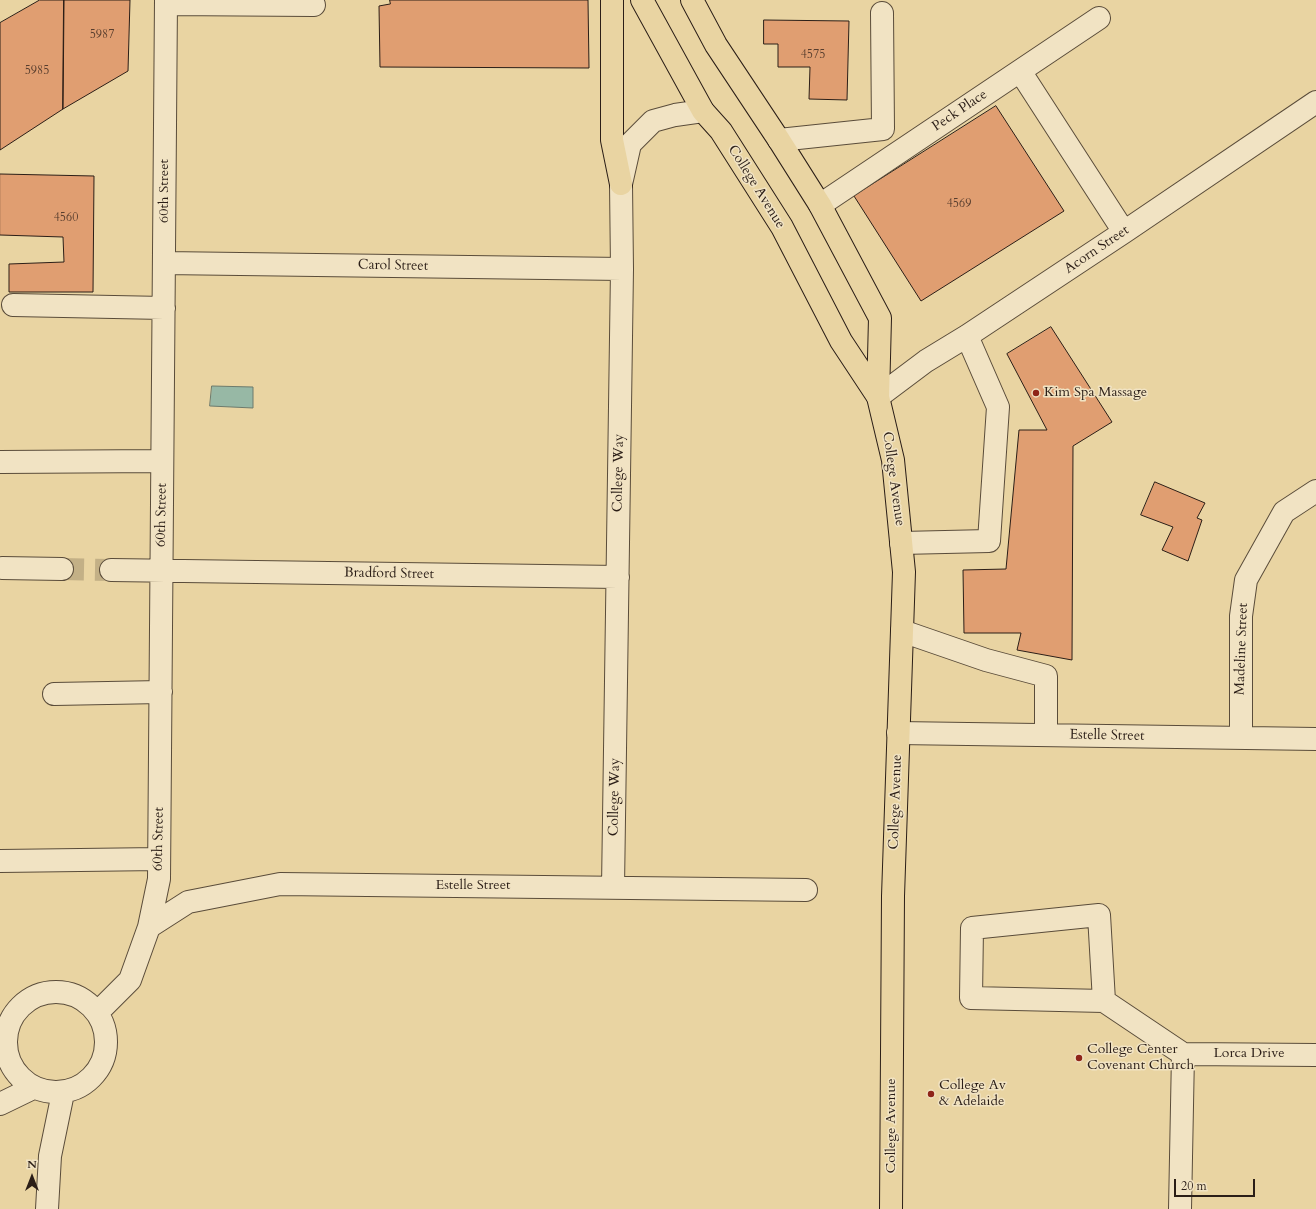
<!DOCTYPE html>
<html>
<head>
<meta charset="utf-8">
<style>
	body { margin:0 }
	#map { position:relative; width:1316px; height:1209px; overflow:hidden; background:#e9d4a2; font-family:Cardo,serif }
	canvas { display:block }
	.north { position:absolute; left:12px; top:1157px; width:40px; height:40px; -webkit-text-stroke:3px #f1e3c3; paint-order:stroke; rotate:0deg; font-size:11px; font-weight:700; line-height:16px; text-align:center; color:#2b1e17 }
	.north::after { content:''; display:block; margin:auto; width:14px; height:18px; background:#2b1e17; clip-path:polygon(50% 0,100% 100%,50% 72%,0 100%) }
	.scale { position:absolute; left:1174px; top:1179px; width:81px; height:18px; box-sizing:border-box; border:2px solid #2b1e17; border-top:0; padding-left:5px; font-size:12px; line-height:14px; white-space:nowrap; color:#2b1e17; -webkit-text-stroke:3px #f1e3c3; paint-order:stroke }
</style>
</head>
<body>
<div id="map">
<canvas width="1316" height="1209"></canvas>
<div class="north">N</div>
<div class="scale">20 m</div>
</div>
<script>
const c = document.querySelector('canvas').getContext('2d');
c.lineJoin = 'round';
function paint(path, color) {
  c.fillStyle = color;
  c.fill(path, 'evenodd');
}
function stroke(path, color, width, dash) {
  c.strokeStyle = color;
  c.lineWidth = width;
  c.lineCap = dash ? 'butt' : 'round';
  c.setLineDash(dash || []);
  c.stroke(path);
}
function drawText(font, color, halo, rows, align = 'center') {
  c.font = font + ' Cardo,serif';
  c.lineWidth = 3;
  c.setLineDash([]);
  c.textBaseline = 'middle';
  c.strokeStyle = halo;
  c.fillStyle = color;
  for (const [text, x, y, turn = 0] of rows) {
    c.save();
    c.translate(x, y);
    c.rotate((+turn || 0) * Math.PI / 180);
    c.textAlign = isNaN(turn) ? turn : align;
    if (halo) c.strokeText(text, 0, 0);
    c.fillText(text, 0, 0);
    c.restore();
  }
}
const water = new Path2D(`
	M212 386 253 387V408L210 406Z`);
paint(water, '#97b8a5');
stroke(water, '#6c7a6c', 1);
const building = new Path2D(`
	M40 0H64L63 109 0 150V23Z
	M64 0H130L128 71 63 109Z
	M390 0H588L589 68 380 67 379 6 390 4Z
	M764 20 849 21 847 100 809 99 810 67H778V44H764Z
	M996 106 1064 211 921 301 854 196Z
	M0 174 94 176 93 292H9V264L64 262 63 237 0 235Z
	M1051 327 1112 422 1073 446 1072 660 1017 650 1021 633H964L963 570 1006 569 1019 430H1047L1007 354Z
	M1155 482 1205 503 1197 518 1202 520 1188 561 1162 550 1173 527 1141 515Z`);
paint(building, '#e09e71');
stroke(building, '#2b1e17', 1);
stroke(new Path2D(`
	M62 569 111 570`), '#c3b086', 22, [22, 11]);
const minor = new Path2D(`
	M166 4 314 5
	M1020 71 1124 232
	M779 140 883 129 882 13
	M820 205 1099 18
	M164 263 622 269
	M13 305 164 308
	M878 397 926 361 967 336 1124 232 1316 102
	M0 462 162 461
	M901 543 989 541 998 407 967 336
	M2 568 62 569
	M111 570 618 577
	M902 631 986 660 1046 676V735
	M54 694 161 692
	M898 733 1316 739
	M1241 738V616L1246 580 1284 512 1316 491
	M0 861 159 859
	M613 887 622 269 621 184 630 144 653 121 675 115 703 111
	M149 927 188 902 280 884 806 890
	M6 1042a50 50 0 1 1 100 0a50 50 0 1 1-100 0Z
	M1104 1001 971 998 972 928 1099 915 1104 1001 1183 1054
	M97 1013 130 980 149 927 159 879 166 0
	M1183 1054 1316 1055
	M0 1104 33 1088
	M47 1209 50 1156 63 1093
	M1180 1209 1183 1054`);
const major = new Path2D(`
	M612 0V140L621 184
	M642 0 703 111 721 131 782 227 841 341 878 397
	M692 0 716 45 779 140 820 205 880 318 878 397 893 460 904 572 893 896 891 1209`);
stroke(minor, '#5a4c3a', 24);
stroke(major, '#2b1e17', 24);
stroke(minor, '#f1e3c3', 22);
stroke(major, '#e9d4a2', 22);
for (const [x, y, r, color] of [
	[1036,393,4,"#8f2418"],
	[1079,1058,4,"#8f2418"],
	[931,1094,4,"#8f2418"]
]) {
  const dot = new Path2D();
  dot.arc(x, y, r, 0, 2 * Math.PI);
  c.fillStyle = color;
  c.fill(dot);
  stroke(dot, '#f1e3c3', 1.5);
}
drawText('12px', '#583e2e', null, [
	["5987",102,35],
	["4575",813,55],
	["5985",37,71],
	["4569",959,204],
	["4560",66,218]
]);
drawText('14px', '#2b1e17', '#f1e3c3', [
	["Peck Place",960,111,-34],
	["College Avenue",756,187,58],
	["60th Street",165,191,-90],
	["Acorn Street",1097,250,-34],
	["Carol Street",393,266,1],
	["College Way",619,473,-89],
	["College Avenue",893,479,82],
	["60th Street",162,515,-89],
	["Bradford Street",389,574,1],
	["Madeline Street",1242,649,-88],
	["Estelle Street",1107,736,1],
	["College Way",615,797,-89],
	["College Avenue",896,802,-88],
	["60th Street",159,839,-89],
	["Estelle Street",473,886],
	["Lorca Drive",1249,1054],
	["College Avenue",892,1126,-90]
]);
drawText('14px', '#2b1e17', '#f1e3c3', [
	["Kim Spa Massage",1044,393],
	["College Center",1087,1050],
	["Covenant Church",1087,1066],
	["College Av",939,1086],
	["& Adelaide",939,1102]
], 'left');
</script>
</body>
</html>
